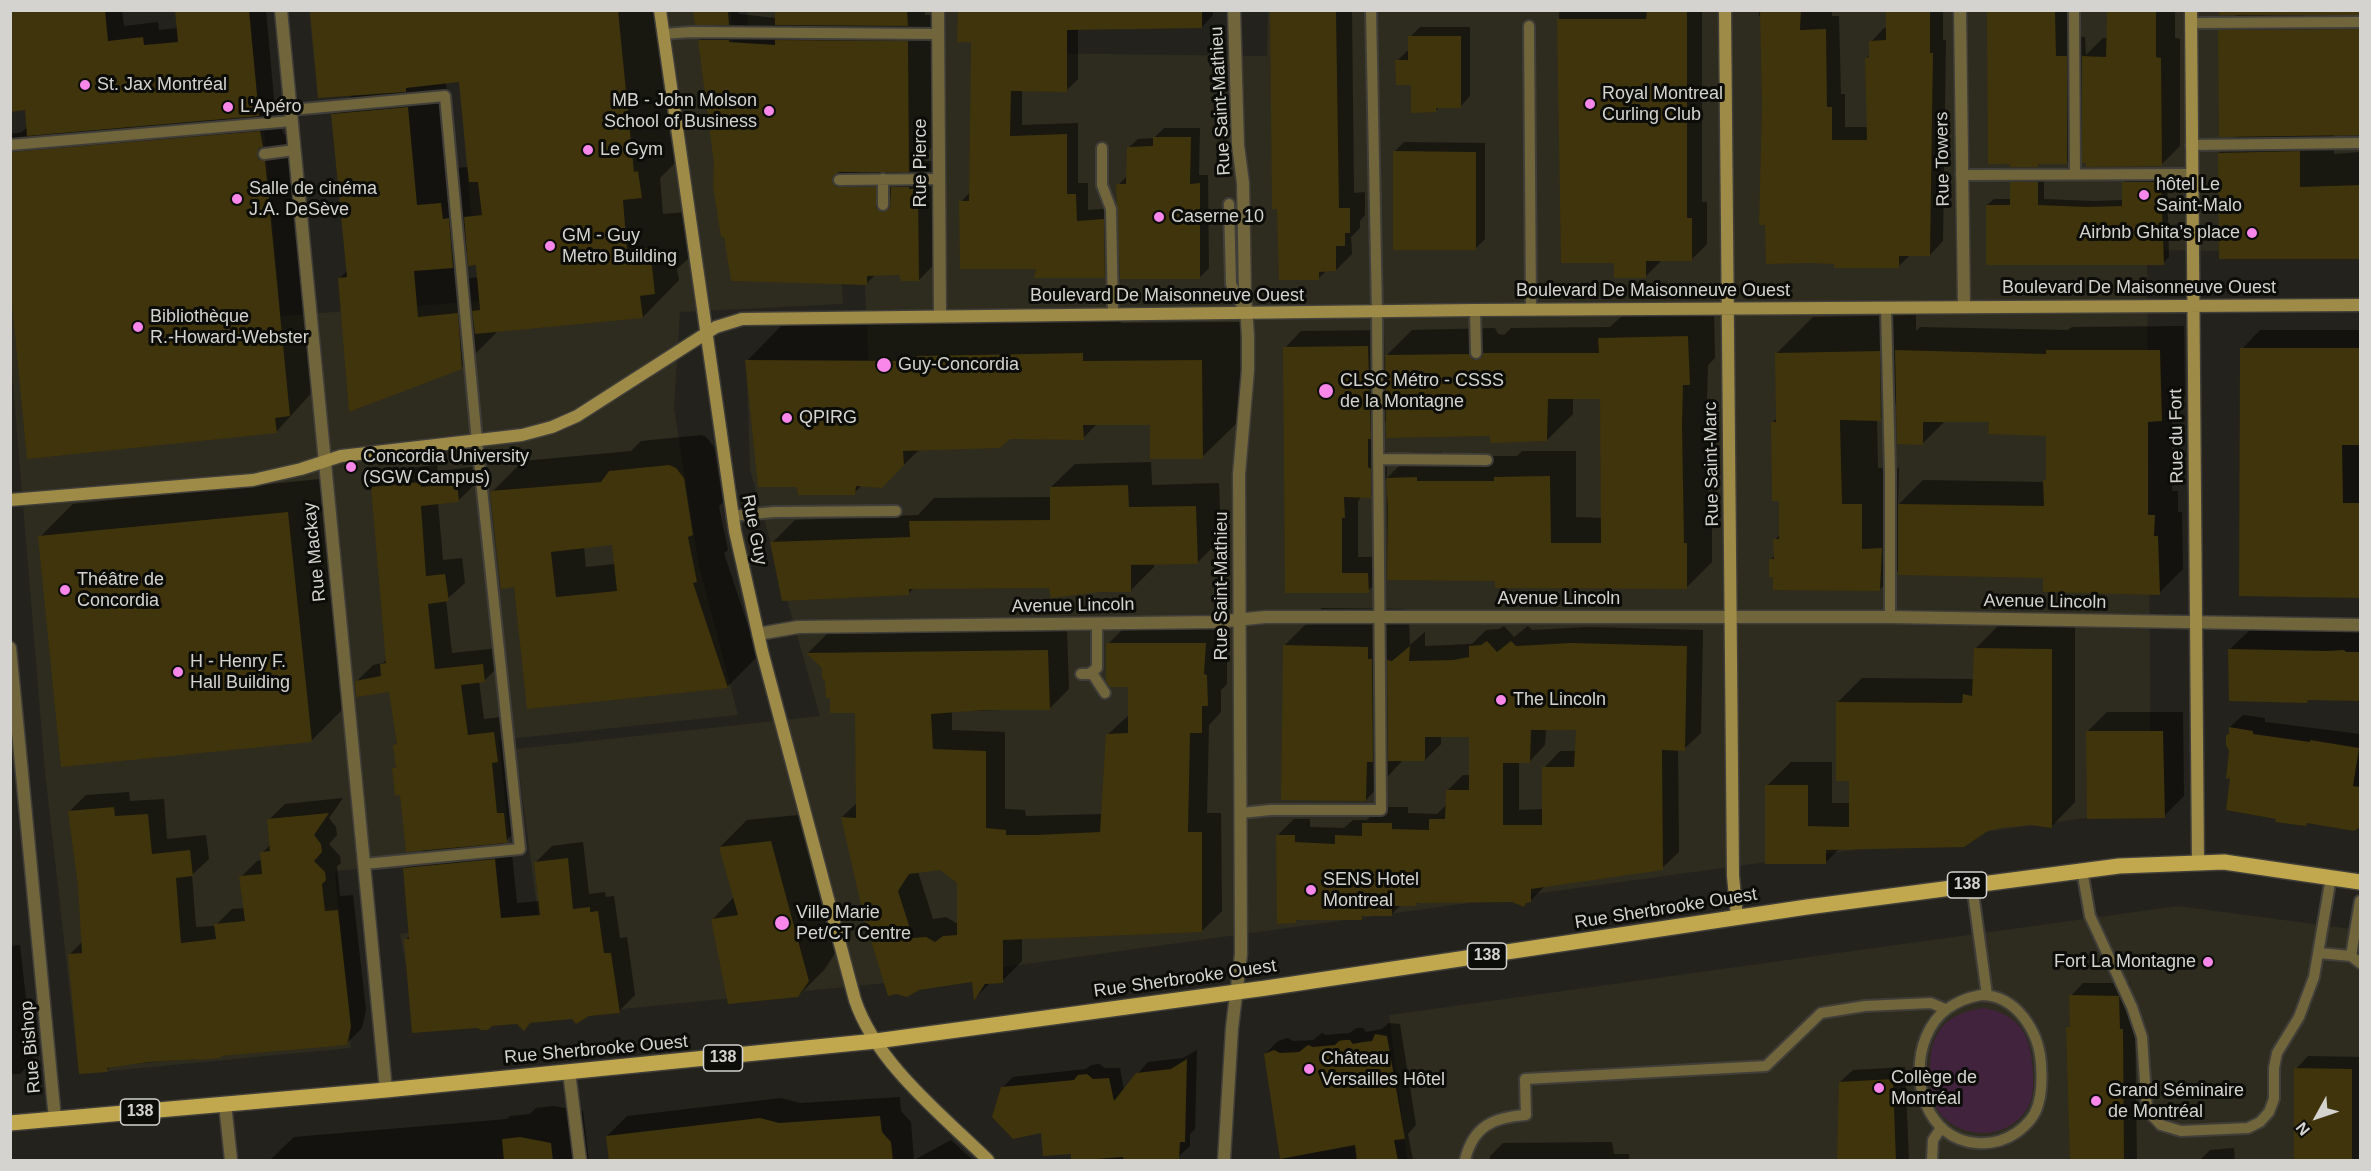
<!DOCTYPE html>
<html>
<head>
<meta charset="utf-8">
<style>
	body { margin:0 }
	#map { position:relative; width:2371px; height:1171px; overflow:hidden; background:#24221c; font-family:Helvetica,sans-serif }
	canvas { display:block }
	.frame { position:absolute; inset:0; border:12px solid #d4d3cf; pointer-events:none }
	.north { position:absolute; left:2287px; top:1087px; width:60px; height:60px; -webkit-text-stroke:4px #0c0c09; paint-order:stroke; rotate:230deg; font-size:16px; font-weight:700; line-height:24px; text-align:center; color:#d4d3cf }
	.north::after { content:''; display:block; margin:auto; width:21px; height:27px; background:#d4d3cf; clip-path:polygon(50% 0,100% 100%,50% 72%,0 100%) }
</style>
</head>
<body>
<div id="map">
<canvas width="2371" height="1171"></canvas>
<div class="frame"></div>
<div class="north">N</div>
</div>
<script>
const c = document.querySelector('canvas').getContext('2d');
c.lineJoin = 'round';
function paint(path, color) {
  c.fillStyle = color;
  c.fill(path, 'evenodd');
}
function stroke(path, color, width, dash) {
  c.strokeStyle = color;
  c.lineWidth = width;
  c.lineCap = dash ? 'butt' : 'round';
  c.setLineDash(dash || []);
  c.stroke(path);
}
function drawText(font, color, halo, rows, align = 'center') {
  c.font = font + ' Helvetica,sans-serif';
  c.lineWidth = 6;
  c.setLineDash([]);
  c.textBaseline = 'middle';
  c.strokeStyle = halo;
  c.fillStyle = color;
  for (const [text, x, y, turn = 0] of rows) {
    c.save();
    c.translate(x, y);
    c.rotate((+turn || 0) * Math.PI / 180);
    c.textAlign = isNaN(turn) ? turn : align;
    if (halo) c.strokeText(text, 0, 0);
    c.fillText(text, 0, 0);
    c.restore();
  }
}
paint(new Path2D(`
	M1268 10 2360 11V253L2147 250 2151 809 896 982 418 1029 400 934 538 915 516 749 820 716 750 470 747 377 869 380 854 31 748 26 747 11H1030L1031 53 1267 56Z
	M309 11H731L733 43 828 46 843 304 680 312 674 408 699 565 738 715 499 740 511 856 335 871 351 1048 79 1074 45 772 11 360 10 209 125 143 264 132 281 316 479 301 459 82 318 98Z
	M2178 906 2360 930V1160H1407L1389 1015Z`), '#2e2b1f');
paint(new Path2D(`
	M1984 1008C2022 1015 2031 1037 2033 1073 2033 1083 2034 1096 2029 1105 2010 1144 1951 1141 1934 1103 1930 1094 1930 1082 1930 1072 1929 1032 1945 1013 1984 1008Z`), '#42233d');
paint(new Path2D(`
	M10 10H122L124 26 158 22 159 30 178 28 176 10H266L274 99 265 108 286 106 288 120 281 128 284 134 290 136 315 389 276 432 10 253V134L22 132 28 126Z
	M311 10H657L670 137 674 136 677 161 660 178 663 214 686 212 690 257 677 269 679 280 643 317 499 330 461 368 340 278 348 270 333 114 353 94ZM461 80 469 167 454 168 446 82ZM468 250 477 264 479 277 455 280 454 265Z
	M695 10H739V14L776 18V10H925V15H934L935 144 918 161H935L945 253 919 280 900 274H876L866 284 716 164 699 40 716 23ZM902 170H909L902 178Z
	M959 10H1213V15L1202 27 1078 28V79L1066 91 1022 90V125L1078 123V183H1088V210L1115 208 1116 265 1104 276 1038 268 961 202 970 192 973 40Z
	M1272 10H1352L1354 193 1365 192V215L1360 221V228L1351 237 1352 254 1336 270H1327L1319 278 1278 207 1274 208Z
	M1542 10H1702V202H1707V244L1691 260 1661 261 1645 277 1615 262H1562L1559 12Z
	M1759 10H1832V16H1839L1841 94H1845V127H1868L1866 58 1870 54 1871 42 1884 28H1887V10H1943V40H1946L1943 241 1930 255 1911 254 1898 267 1836 263 1763 169 1762 16H1759Z
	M1988 10H2074L2075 37H2085L2086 55 2103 38H2108V10H2175V38L2180 39V146L2161 165 2084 145 2067 162H2041L2037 166Z
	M2360 10V134H2334V154L2360 152V258L2219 153 2237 135 2219 31 2237 14Z
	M1420 27H1470V96L1460 107 1440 106 1435 111 1412 84 1397 61 1407 51H1410V37Z
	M1164 128H1200L1199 175H1208L1209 268 1200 277 1118 185 1127 176 1128 148 1138 139 1154 138Z
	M1404 142 1485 143V239L1475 249 1394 152Z
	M2018 176H2044V199L2094 201 2124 200V182L2130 176H2167L2169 257 2163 263 1987 205 1994 199H2012V183Z
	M1714 311 1715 358 1708 365 1707 398 1709 518H1712V562L1686 588 1497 580 1388 579 1387 479 1370 496H1361L1358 502V557H1385V575L1368 591 1286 592 1285 348 1301 331 1384 330 1385 357 1412 330 1495 328 1498 334 1504 335 1511 328 1610 327 1625 313ZM1573 397H1601L1602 518 1576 517V451H1522L1517 456H1442V452H1413L1387 478V452L1384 450V423L1387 420 1492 435 1547 440 1573 414Z
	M1916 315V331L1920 327 2068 330 2072 327 2184 326 2185 396 2172 409V491H2178V512H2182L2183 569 2159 593 2044 576 1899 570 1879 590 1774 576 1770 560 1775 555V540L1780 534V500L1773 422 1777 418 1776 354 1813 317ZM1897 402 1923 443 1945 421 1990 420 2047 434 2048 478 2044 482 1923 480 1898 505 1899 468H1878L1877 419H1881Z
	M1120 316 1121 323 1240 322 1241 419 1202 457 1152 424H1097L1083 438H1009L920 449 881 487 862 485 854 493 798 486 747 361 785 322 952 323 957 318Z
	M2260 330H2360V597L2242 349Z
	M701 435 706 437 714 447 723 502 719 506 728 550 724 553 758 656 727 687 516 586 492 492 523 461 631 451 641 441ZM613 544 615 564 586 567 584 547Z
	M1151 462 1152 485 1219 483 1221 539 1197 563H1154V567L1131 590 1050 586 914 588 908 594 772 543 795 520 918 515 934 498 1051 497V487L1075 464Z
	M437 465 438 471 473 467 475 484 458 501 438 503 443 560 462 558 465 583 446 600 452 653 500 648 502 663 485 680 479 681 484 719 511 716 515 744 509 750 513 797H520L523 824 503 844H511L517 903 540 901 536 862 552 846 583 842 589 894 605 892 606 897 614 896 620 938 627 937 635 995 619 1011 572 1017 405 940 411 935 405 868 424 849 394 769 397 766 395 745 398 742 391 691 356 682 373 665 383 663 387 659 372 487 389 470Z
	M320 479 344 708 311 741 40 537 73 504Z
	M1322 608 1405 609V622H1409L1410 645 1425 632V646L1472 644 1486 630 1499 629 1504 626 1514 637 1528 626 1532 630 1588 627 1703 630 1701 733 1684 749H1678L1679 852 1662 868 1546 885 1530 901 1418 902 1415 905 1402 904 1391 915H1365L1361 918 1298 919 1295 922 1278 835 1294 819H1310V827L1344 828 1353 820H1367L1380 807H1408V813L1437 814 1447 804V791L1463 775H1470V735H1441V744L1425 760H1403L1366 800 1284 646ZM1546 729H1577L1576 751H1560L1544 768 1543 809 1519 810V762H1529L1545 745Z
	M1128 624H1225L1223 655H1227V684L1221 690V712L1209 725 1207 813H1221L1222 911 1202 931 1022 938V961L1002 981 991 982 975 998 973 980 918 988 842 817 858 802 856 712 831 696 824 668 808 653 827 634 1067 631 1069 689 1049 709 952 711V730L1005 732V809L1025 810 1026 816 1103 814 1107 735 1129 715V685L1108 644ZM941 868 959 882V921L956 923 946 917 933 919 918 872Z
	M2000 624 2075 626V802L2051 827 2030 823 1840 848 1826 862 1767 786 1791 762H1832V803H1850L1851 780 1837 703 1862 678 1974 679 1976 648Z
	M2250 630 2360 632V698H2310L2307 702 2230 649Z
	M2107 712H2183L2184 796 2164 816 2087 732Z
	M2243 715 2265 718V722L2360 734V824L2309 821 2306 825 2278 817 2232 776 2231 750 2227 736 2230 733V727Z
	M129 792 130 801 164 799 167 839 206 835 209 859 192 875 196 927 215 926 232 909 244 908 241 877 257 861 262 860V853L271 844 269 820 285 804 343 798 329 818 336 827 337 835 329 844 340 856 341 863 337 866 340 896 353 895 366 1010 362 1028 346 1044 111 1066 107 1070 70 954 83 941 79 886 70 811 86 795Z
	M798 815 835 953 825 969 798 996 712 920 734 897 720 847 747 820Z
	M20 945 33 1061 20 1074H10V946Z
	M2083 983H2130L2132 1017H2135L2137 1160H2071L2068 1028 2071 1025V996Z
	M1389 1023 1400 1024 1416 1125 1408 1134 1413 1160H1281L1265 1054 1278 1041 1288 1038 1293 1041 1313 1040 1322 1033 1326 1035 1349 1033 1357 1028H1363L1366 1032 1382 1029Z
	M1197 1050 1195 1129 1190 1134V1146L1178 1157 1154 1160H1073L1072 1152 1042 1131 1002 1088 1013 1077 1086 1069 1091 1065 1099 1064 1105 1068H1120L1124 1090 1148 1062 1183 1058Z
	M2308 1056 2360 1057V1160H2257H2296V1069Z
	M1905 1067 1909 1160H1839L1840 1082 1853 1070Z
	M900 1097 901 1111 911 1122 914 1160 951 1140 973 1160H611L607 1136 627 1116 781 1098 800 1103Z
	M553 1106 583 1111 589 1160H270L294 1137 507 1119 510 1116 530 1114 536 1108Z
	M1612 1142 1614 1154H1629V1160H1640H1490V1156L1503 1143Z
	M2234 1148 2235 1160H2200L2210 1150Z`), '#0007');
paint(new Path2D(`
	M10 10H105L108 41 143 37 144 45 178 42 175 10H249L259 116 27 136 25 110 10 112Z
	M310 10H618L634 172 638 171 642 198 623 200 627 250 650 248 655 294 640 296 643 318 475 334 472 311 480 310 476 265 468 266 464 217 482 215 478 182H469L459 82 406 88V92L318 98Z
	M693 10H728L729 25H695Z
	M775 10H907L908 26 775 25Z
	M958 10H1202V28L1067 30V92L1011 91 1010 136 1067 134V194H1076L1077 221 1104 219 1105 278H1034L1036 269H960L959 201H969L971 42H957Z
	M1647 10H1687V218H1692V261H1646V278H1614V263H1561L1557 19H1646Z
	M1760 10H1801L1800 30 1826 29 1827 107H1832V140H1867L1865 58 1869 57V41L1886 40V10H1930V53H1933L1930 256H1899V268H1834V264L1811 263 1766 264 1765 225H1759L1762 107Z
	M1987 10H2055L2056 56H2067V164H2038V167H2010V164H1988Z
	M2107 10H2156V57L2161 58 2162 166 2086 167V163H2082V56L2106 57Z
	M2219 10H2361V15H2219Z
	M1336 11 1339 208H1350V233H1345V246H1336V271L1319 272V280H1279L1277 209H1272L1270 12Z
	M2361 29V135L2219 137 2218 30Z
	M1408 36H1461V108H1436V112L1411 113V85H1396L1395 60H1408Z
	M698 40H729V42L775 45V40L908 41 909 172H839L833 176 832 181 835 186 838 187H876V208L882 212 890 208 891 187H909V189H918L919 281H901L899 275 867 276V285L731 281 724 237H721L713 187 714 164Z
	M408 107 417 205 441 203 443 219 449 218 453 268 414 271 418 317 458 313 462 369 349 412 338 278 347 277 331 114Z
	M260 131 263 147 259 148 257 154 258 159 265 161 290 416 275 418 277 433 27 459 10 283V152Z
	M1153 137H1191L1190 184 1200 183V279H1120L1116 184H1126L1127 147 1153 146Z
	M1393 151 1476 152V250H1393Z
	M2300 151V187L2361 185V259H2219L2218 153Z
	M2010 182H2038V205L2087 207 2122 206V182H2161L2164 265H1986V205H2010Z
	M1688 336 1690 385H1683L1682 425 1684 543H1687V589L1495 588V581L1387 580 1388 508 1386 478 1417 477V481H1494V477L1550 476 1551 543H1601L1600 399H1548L1547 441 1490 443V436L1386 438 1385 355 1469 354 1472 359 1477 360 1482 357 1483 353H1599L1598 338Z
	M1368 346 1371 439H1368V467L1371 469V498L1344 497 1345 518H1342V573H1368L1369 593H1285L1283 347Z
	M2240 348H2361V445H2342L2343 503H2361V598L2239 596Z
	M1895 350 2046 354V350H2160L2162 421 2148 422V515H2155L2154 536H2158L2160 595 2043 592V578L1898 575V504L2044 506 2043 480H2046V436L1988 434 1989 422H1923V445L1897 444Z
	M1880 351 1881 421 1840 420 1842 504H1862V549L1882 548 1880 591 1773 590V577H1769V559H1774L1773 539H1779V501H1772L1771 422H1776L1775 353Z
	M1083 353V361L1202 360 1203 459H1150V425H1083L1084 440 1010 439 1000 448 903 451 904 465 882 488 856 486 855 495H798L797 487H758L745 360 917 361V356Z
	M669 465 676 468 684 478 693 535 688 537 697 582 693 583 728 688 527 709 514 587 501 589 490 491 601 482 609 471ZM612 545 617 591 556 597 551 552Z
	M421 482V487L457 483 459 502 421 506 426 576 445 574 449 601 428 604 435 669 483 664 485 682 461 685 468 735 494 732 498 762 492 763 497 813H504L507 843 406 852 400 795 395 796 392 768H396L393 745 397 744 389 692 356 697 355 681 381 676 380 664 386 663 371 487Z
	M1128 485 1129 507 1196 506 1198 564 1131 565V592H1100L1051 598 1049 588 909 589V595L782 601 770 542 910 537 909 521 1050 520V487Z
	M288 512 312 742 61 767 38 536Z
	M1487 641 1497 652 1511 641 1516 646 1571 643 1687 646 1685 751 1662 750 1663 870 1531 889V902L1526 903 1524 907 1512 902 1416 903V906H1392V916H1362V920H1296V923L1277 924 1276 835H1295V842L1335 844V835L1362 836V823H1392V829L1429 830V819H1445L1446 790H1469V737H1425V761H1388L1387 660 1392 661 1410 646 1409 661 1453 660 1469 657V646L1481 645ZM1531 730H1576L1574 767H1542V825H1503V763H1530Z
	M1106 643H1206L1204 674 1207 675 1208 706H1202V733H1190L1188 832H1202V932L1003 940V983L985 984 974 1001 972 982 919 990 907 997 896 994 888 996 864 918 841 817 856 818 855 713H830V698H826L825 681 822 678V668L806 653 1048 650 1050 710H985L931 714 933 749 986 751V828L1006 830V835H1036L1100 832 1106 734 1128 733V687H1110L1106 681ZM940 870 957 883V935L943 936 935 942 926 937 913 938 898 891 909 874Z
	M1283 645 1368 647V659H1372L1373 762H1367L1366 801 1281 800Z
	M1974 648 2052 649V828L2030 825 2001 828 1988 831 1964 847 1826 850V864H1765V785H1808V826L1849 827V781H1836V702L1962 703 1963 694 1972 696Z
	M2228 649 2327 651 2344 650 2346 652H2361V701L2308 700 2307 703 2229 701Z
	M2229 727 2253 731V734L2310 742V740L2359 748 2353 786 2361 787V826L2354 831 2307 823 2306 826 2275 822 2276 819 2226 810 2230 778 2226 779 2229 751 2226 745V735L2229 734Z
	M2086 731H2163L2165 818 2087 819Z
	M114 807 115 816 148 814 152 854 190 850 193 876 176 878 181 943 216 939 214 924 245 921 239 876 262 874 260 852 270 851 267 819 329 813 314 835 321 844 322 852 314 861 325 872 326 880 322 884 325 911 338 910 351 1027 347 1045 221 1056V1058L198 1060V1059L149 1062 107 1068 108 1072 79 1074 68 954 82 953 78 886 68 811Z
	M771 841 809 981 798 997 728 1004 711 919 738 915 719 847Z
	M568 858 573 909 590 907V912L598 911 604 953H611L620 1013 589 1016 576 1024 572 1019 530 1023 524 1031 517 1024 492 1026 488 1030H481L477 1028 412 1033 404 939H409L403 868 495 859 501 918 540 915 534 862Z
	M2069 995 2119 996 2120 1029H2123L2124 1161H2070L2066 1027H2070Z
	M1375 1034 1387 1036 1405 1139 1394 1140 1398 1161H1357L1355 1145 1280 1159 1264 1054 1274 1050 1280 1053 1299 1052 1308 1045 1313 1047 1335 1045 1339 1041 1344 1040H1350L1353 1044 1363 1042 1372 1041Z
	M1187 1059 1185 1142H1180L1179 1159 1124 1161 1123 1157 1071 1161V1154L1043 1156 1041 1133 1013 1139 992 1117 1001 1087 1074 1080 1078 1075 1087 1074 1093 1079 1109 1078 1114 1101 1136 1073 1171 1069Z
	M2294 1068 2352 1069V1161H2294Z
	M1893 1079 1896 1161H1837L1839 1082Z
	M880 1116 882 1132 891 1142 893 1161H609L606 1136 760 1118 779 1123Z
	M520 1137 551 1143 553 1161H504L502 1139Z`), '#3f340b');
const lane = new Path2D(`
	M2074 10 2075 174
	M2191 23 2360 22
	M1529 26 1531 310
	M663 34 691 32 938 34
	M291 110 445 96 477 442 520 849 364 864
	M10 145 292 121
	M2191 145 2360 143
	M1102 148V185L1111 209 1113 314
	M264 154 295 150
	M1961 175 2191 174
	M883 179V205
	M839 180 939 179
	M1229 204 1231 284 1245 312
	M1886 308 1890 473V617
	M1475 310 1476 353
	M1378 459 1487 460
	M732 516 774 512 896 511
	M1092 673 1105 693
	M1081 674H1089L1097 668V624
	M1241 813 1271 810H1381L1377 312 1371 10
	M2082 870 2090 916 2132 1007 2142 1037 2147 1110 2161 1125 2181 1131 2248 1128 2260 1122 2269 1112 2274 1099V1068L2277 1053 2299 1017 2314 977 2331 877
	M1972 885 1987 995
	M2319 953 2351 956 2360 963
	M2351 956 2360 901
	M1981 995C2016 995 2039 1031 2041 1064 2042 1077 2042 1092 2038 1105 2035 1116 2026 1126 2016 1133 2004 1141 1991 1144 1977 1143 1926 1140 1909 1078 1926 1037 1936 1012 1955 1000 1981 995Z
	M1465 1160C1473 1126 1494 1117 1526 1115L1525 1079 1766 1066 1821 1013 1865 1006 1931 1003 1945 1009
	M1932 1160 1933 1140 1941 1128`);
const street = new Path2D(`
	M281 10 386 1090
	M938 10 940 316
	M1960 10 1964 307
	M758 634 798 627 1216 622 1265 617H1890L2360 625
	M10 648 55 1119
	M569 1072 580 1160
	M225 1104 231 1160
	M1224 1160 1232 1028 1241 954 1239 474 1248 370V336L1245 294 1243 183 1238 145 1234 10`);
const secondary = new Path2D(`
	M660 10 735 531 762 651 855 1000C876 1063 942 1115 988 1160
	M1725 10 1733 876 1737 917
	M2191 10 2198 862
	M10 500 253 480 301 469 341 456 522 435 552 427 577 416 716 327 742 319 1475 310 2360 305`);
const primary = new Path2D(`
	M10 1123 386 1090 876 1041 1266 988 1807 907 2119 866 2224 862 2360 882`);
stroke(lane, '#403e39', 14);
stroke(street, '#403e39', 15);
stroke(secondary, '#403e39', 15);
stroke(primary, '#403e39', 18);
stroke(lane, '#71653c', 10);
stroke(street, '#71653c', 12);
stroke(secondary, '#9e8b47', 12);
stroke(primary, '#c1a84e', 15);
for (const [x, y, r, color] of [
	[85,85,6,"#f987e9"],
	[1590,104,6,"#f987e9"],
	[228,107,6,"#f987e9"],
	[769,111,6,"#f987e9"],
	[588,150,6,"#f987e9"],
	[2144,195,6,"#f987e9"],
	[237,199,6,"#f987e9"],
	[1159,217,6,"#f987e9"],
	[2252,233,6,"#f987e9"],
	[550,246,6,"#f987e9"],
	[138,327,6,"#f987e9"],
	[884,365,8,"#f987e9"],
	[1326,391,8,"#f987e9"],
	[787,418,6,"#f987e9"],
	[351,467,6,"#f987e9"],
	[65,590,6,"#f987e9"],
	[178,672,6,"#f987e9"],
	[1501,700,6,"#f987e9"],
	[1311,890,6,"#f987e9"],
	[782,923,8,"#f987e9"],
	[2208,962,6,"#f987e9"],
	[1309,1069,6,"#f987e9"],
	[1879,1088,6,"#f987e9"],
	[2096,1101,6,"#f987e9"]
]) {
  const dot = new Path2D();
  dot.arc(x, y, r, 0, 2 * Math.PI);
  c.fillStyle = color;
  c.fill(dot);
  stroke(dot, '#0c0c09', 2);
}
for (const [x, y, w] of [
	[1967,885,39],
	[1487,956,39],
	[723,1058,39],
	[140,1112,39]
]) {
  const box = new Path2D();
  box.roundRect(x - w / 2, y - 13, w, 26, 4.5);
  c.fillStyle = '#0c0c09';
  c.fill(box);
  stroke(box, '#d4d3cf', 1.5);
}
drawText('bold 16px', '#d4d3cf', null, [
	["138",1967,885],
	["138",1487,956],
	["138",723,1058],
	["138",140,1112]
]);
drawText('18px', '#d4d3cf', '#0c0c09', [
	["St. Jax Montréal",97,85],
	["Royal Montreal",1602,94],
	["Curling Club",1602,115],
	["MB - John Molson",757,101,"right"],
	["School of Business",757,122,"right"],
	["L'Apéro",240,107],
	["Le Gym",600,150],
	["hôtel Le",2156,185],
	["Saint-Malo",2156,206],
	["Salle de cinéma",249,189],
	["J.A. DeSève",249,210],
	["Caserne 10",1171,217],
	["Airbnb Ghita’s place",2240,233,"right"],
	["GM - Guy",562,236],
	["Metro Building",562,257],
	["Bibliothèque",150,317],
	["R.-Howard-Webster",150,338],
	["Guy-Concordia",898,365],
	["CLSC Métro - CSSS",1340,381],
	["de la Montagne",1340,402],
	["QPIRG",799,418],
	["Concordia University",363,457],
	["(SGW Campus)",363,478],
	["Théâtre de",77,580],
	["Concordia",77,601],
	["H - Henry F.",190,662],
	["Hall Building",190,683],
	["The Lincoln",1513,700],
	["SENS Hotel",1323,880],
	["Montreal",1323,901],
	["Ville Marie",796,913],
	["Pet/CT Centre",796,934],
	["Fort La Montagne",2196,962,"right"],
	["Château",1321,1059],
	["Versailles Hôtel",1321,1080],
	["Collège de",1891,1078],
	["Montréal",1891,1099],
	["Grand Séminaire",2108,1091],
	["de Montréal",2108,1112]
], 'left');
drawText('18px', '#d4d3cf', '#0c0c09', [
	["Rue Saint-Mathieu",1221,101,-93],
	["Rue Towers",1943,159,-91],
	["Rue Pierce",921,163,-90],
	["Boulevard De Maisonneuve Ouest",2139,288],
	["Boulevard De Maisonneuve Ouest",1653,291],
	["Boulevard De Maisonneuve Ouest",1167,296],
	["Rue du Fort",2177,436,-91],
	["Rue Saint-Marc",1712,464,-91],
	["Rue Guy",754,530,79],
	["Rue Mackay",315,552,-96],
	["Rue Saint-Mathieu",1222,586,-90],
	["Avenue Lincoln",1559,599],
	["Avenue Lincoln",2045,602,1],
	["Avenue Lincoln",1073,606,-1],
	["Rue Sherbrooke Ouest",1666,909,-9],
	["Rue Sherbrooke Ouest",1185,979,-8],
	["Rue Bishop",31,1047,-95],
	["Rue Sherbrooke Ouest",596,1050,-5]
]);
</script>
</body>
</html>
